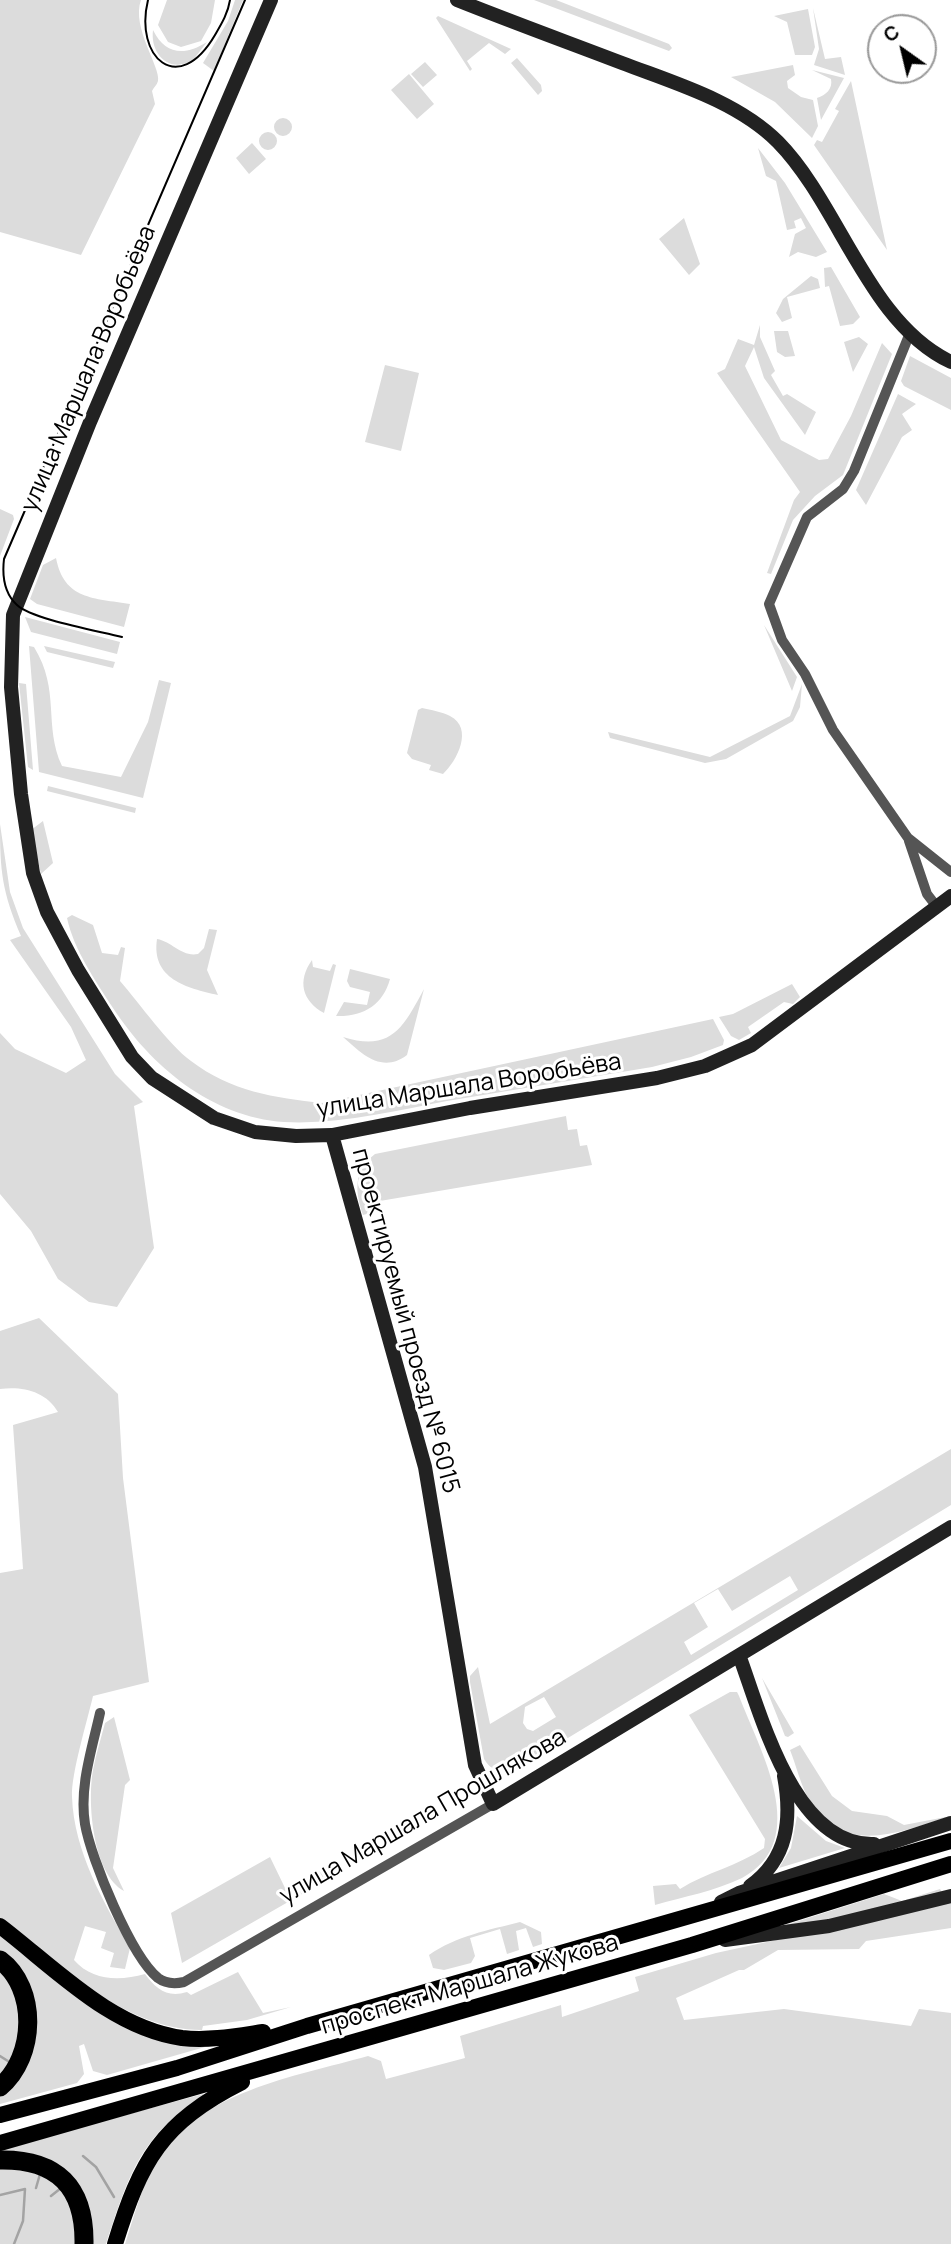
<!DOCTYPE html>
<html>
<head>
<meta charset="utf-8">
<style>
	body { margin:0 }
	#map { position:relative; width:951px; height:2244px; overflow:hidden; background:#fff; font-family:Manrope,sans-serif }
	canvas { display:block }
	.north { position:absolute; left:867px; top:14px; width:70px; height:70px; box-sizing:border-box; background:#fff; border:2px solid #999; border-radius:50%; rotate:326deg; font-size:19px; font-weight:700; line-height:28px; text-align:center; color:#000 }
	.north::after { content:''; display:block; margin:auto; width:24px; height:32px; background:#000; clip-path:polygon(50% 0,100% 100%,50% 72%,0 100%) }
</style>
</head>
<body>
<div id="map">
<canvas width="951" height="2244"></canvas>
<div class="north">С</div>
</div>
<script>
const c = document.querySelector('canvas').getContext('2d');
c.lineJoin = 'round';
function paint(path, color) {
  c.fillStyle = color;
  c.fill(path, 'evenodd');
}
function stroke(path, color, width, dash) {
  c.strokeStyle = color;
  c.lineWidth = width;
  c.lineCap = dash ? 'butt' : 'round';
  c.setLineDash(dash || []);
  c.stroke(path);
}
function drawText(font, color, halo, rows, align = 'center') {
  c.font = font + ' Manrope,sans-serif';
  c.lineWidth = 6;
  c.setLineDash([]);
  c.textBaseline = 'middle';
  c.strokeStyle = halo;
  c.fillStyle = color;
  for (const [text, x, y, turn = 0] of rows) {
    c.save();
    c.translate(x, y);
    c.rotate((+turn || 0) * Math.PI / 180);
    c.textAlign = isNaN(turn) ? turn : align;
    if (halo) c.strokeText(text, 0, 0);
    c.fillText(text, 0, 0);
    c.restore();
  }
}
paint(new Path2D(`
	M0 0H141C131 28 161 67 158 81 157 85 154 87 152 91L155 104 81 255 0 232Z
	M167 0H215L211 23 201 41 181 47 168 42 158 25Z
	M235 0H243L214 71 203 63 228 21Z
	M534 0H556L669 44 672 48 669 51Z
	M813 8 825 59 841 57 845 75 814 65 819 49Z
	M808 9 815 47 812 55H795L787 22 774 16Z
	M438 16 511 49 505 54 489 43 467 61 472 69 470 71 436 18Z
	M153 30C165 55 185 56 207 42L193 60C169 74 150 54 153 30Z
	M517 58 541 85 542 91 538 95 511 63Z
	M425 62 437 75 423 87 411 74Z
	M793 65 795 75 787 81 788 88 801 97 813 100 818 126 812 138 775 102 731 77Z
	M812 70 844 78 821 120 817 98C826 95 833 89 831 79Z
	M409 74 434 104 417 119 391 90Z
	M851 81 887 250 814 145 817 140 822 142 839 111 835 109Z
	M274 127a9 9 0 1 1 18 0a9 9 0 1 1-18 0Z
	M259 141a9 9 0 1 1 18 0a9 9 0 1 1-18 0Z
	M252 143 266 159 249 174 236 158Z
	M758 148 785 183 827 252 816 257 798 252 789 257 795 234 806 228 801 218 794 221 796 228 787 230 776 181 766 176Z
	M684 218 700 264 689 275 659 239Z
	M831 267 860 317 853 324 840 326 829 286 825 287 824 268Z
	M811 276 818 279 820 288 787 297 792 318 782 322 776 313 783 299Z
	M760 325V337L775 371 771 375 783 396 787 394 816 412 805 435 764 378 754 347 745 366 781 440 819 460 828 459 851 416 882 343 892 354 843 475 815 496 793 520 771 574 767 573 794 500 800 492 717 373 725 369 738 339 754 345Z
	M774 331H788L795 356 785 357 777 352Z
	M859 337 868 344 853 372 844 342Z
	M910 356 951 378V410L904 386 901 381Z
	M385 365 419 373 401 451 365 442Z
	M898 394 916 404 902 414 912 430 902 437 866 505 856 490Z
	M0 509 13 515 14 519 0 556Z
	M56 558C64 600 94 598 130 604L124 627 37 604 30 599 43 565Z
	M25 617 120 642 117 654 31 632Z
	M764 625 797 677 792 691Z
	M29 646 34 647C61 691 43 725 62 766L121 777 148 722 159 680 171 683 143 798 39 772Z
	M44 646 115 662 113 668 47 652Z
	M19 683 26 684 33 770 28 767Z
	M802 684 800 707 793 721 726 759 705 763 610 738 608 732 710 757 790 716Z
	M422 708C431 710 442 712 450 716 474 728 457 761 443 774L429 770 431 765 412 759 407 753 418 710Z
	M48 786 136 808 135 813 47 791Z
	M43 821 53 863 41 874 31 830Z
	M0 824 10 892 23 928 115 1074 143 1102 134 1106 154 1248 117 1307 89 1302 58 1279 31 1231 0 1194V1033L15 1049 66 1073 86 1060 71 1027 10 940 21 936C2 892 0 871 0 824Z
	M72 915 93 925 102 953 118 955 121 947 125 948 120 981C140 1004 168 1044 191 1061 230 1091 275 1098 322 1103L713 1019 724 1040 723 1045 691 1057 652 1067C584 1078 515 1090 447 1101 394 1111 338 1125 284 1122 211 1117 151 1066 113 1008 95 980 74 950 67 918Z
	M209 929 217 930 207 970 218 995C187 988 151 979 157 939 173 942 181 957 198 954L204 948Z
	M312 960 313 967 330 971 333 964 336 965 324 1013C302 1001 297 981 312 960Z
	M350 969 390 979C383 1005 363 1017 336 1016L344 1002 367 1005 370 992 350 987 347 981Z
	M792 984 800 997 793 1004 784 1002 748 1027 751 1033 739 1040 731 1036 719 1017 733 1014Z
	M424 989 407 1055C382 1074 362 1054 343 1037 391 1052 403 1028 424 989Z
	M566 1116 568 1130 577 1129 580 1146 587 1145 592 1165 368 1203 370 1213 363 1215C355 1191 353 1171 375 1154Z
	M39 1318 118 1394 123 1478 149 1682 93 1696C87 1722 71 1774 72 1797 74 1852 104 1903 130 1948L125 1969 110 1967 114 1953 101 1948 106 1932 85 1926 74 1960C92 1981 120 1981 145 1974 156 1989 167 1998 187 1992L191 1995 238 1972 263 2013 291 2007 247 2020 203 2026 202 2030C124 2030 58 1963 0 1918V1573L23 1569 13 1425 58 1412C46 1391 22 1386 0 1389V1331Z
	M951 1449V1505L512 1772C499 1774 491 1770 484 1759L470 1682V1676L478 1667 490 1724ZM790 1576 798 1590 691 1655 684 1642 708 1627 694 1603 718 1589 732 1611ZM544 1697 556 1717 533 1731 527 1729 523 1723 525 1707Z
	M762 1678 794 1733 788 1737 785 1736Z
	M730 1692H737L739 1696C759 1749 813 1840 742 1878 715 1891 683 1897 655 1905L653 1886 676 1884 680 1889C707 1872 738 1866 764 1848L765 1839 689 1715Z
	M114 1717 130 1780 125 1785 113 1868 124 1891C93 1874 87 1803 93 1770 96 1754 101 1738 105 1723Z
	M800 1745 832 1796 852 1811 887 1816 904 1825 951 1816C900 1832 839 1859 807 1796 800 1782 796 1765 790 1750Z
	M797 1816 826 1841 845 1848 779 1868 791 1848Z
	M270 1857 286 1890 319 1871 323 1875 334 1870 335 1875 182 1963 171 1913Z
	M940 1889 942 1892 827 1920 786 1925 884 1894 902 1901Z
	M951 1902V1928L866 1941 859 1949 778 1950 744 1970H739L676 1998 684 2020 784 2009 911 2026 919 2009 951 2013V2244H125C134 2217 141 2188 155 2163 198 2091 294 2077 368 2056L381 2061 386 2079 465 2058 460 2036 561 2005 562 2017 639 1991 635 1977 716 1953Z
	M520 1922 541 1932 542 1944 533 1947 526 1928 516 1931 519 1950 507 1954 500 1929 470 1938 475 1956 471 1963 444 1970 433 1968 429 1955C456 1936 489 1930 520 1922Z
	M0 1932 85 1998 205 2047 107 2075 93 2071 84 2044 79 2046 84 2074 77 2083 0 2104V2095L31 2035 0 1953Z
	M0 1968 22 2006 16 2053 0 2080Z
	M203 2094 205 2097C140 2133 128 2178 106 2244H88L79 2192 0 2155V2149Z
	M0 2164 33 2166 67 2191 79 2244H0Z`), '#dcdcdc');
stroke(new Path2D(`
	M0 2056 11 2063
	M83 2156 96 2167 114 2197
	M36 2188 40 2174
	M0 2195 25 2189 23 2221 14 2244
	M51 2196 61 2188`), '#a3a3a3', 2.5);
stroke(new Path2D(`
	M910 333 854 471 843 489 807 517 769 604 782 640 805 674 833 730 908 838 951 872
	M909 841 927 894 937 907
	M100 1713C92 1749 79 1787 85 1824 91 1859 131 1956 158 1978 166 1984 175 1984 184 1982L493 1804`), '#555', 10);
stroke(new Path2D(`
	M271 0 90 422 13 615 11 687 21 794 33 873 47 912 78 970 132 1057 152 1078 214 1118 255 1132 296 1136 332 1135 470 1108 657 1078 705 1066 752 1045 951 896
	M457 0C512 22 567 42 622 63 674 83 737 101 778 142 840 205 868 323 951 362
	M332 1135 425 1467 475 1765 493 1804 951 1527
	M739 1655C761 1714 794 1847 874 1844
	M750 1886C788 1859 792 1819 784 1776
	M721 1902 739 1893 951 1823
	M725 1940 829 1926 951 1896`), '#222', 14);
stroke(new Path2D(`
	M0 1926C55 1968 111 2028 182 2038 209 2041 236 2036 263 2032
	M0 2115 177 2068 307 2026 951 1841
	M0 2143 692 1945 951 1864
	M115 2244C141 2160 161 2123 242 2082`), '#000', 16);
stroke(new Path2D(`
	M0 1960C38 1988 36 2057 0 2087
	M0 2160C57 2159 85 2187 84 2244`), '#000', 19);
stroke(new Path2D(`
	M148 0C134 57 178 98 215 35 222 23 228 13 230 0
	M122 637C99 631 31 619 17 605 4 593 2 576 4 559L245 0`), '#000', 2);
drawText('24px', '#000', '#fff', [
	["улица Маршала Воробьёва",89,369,-67],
	["улица Маршала Воробьёва",469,1086,-9],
	["проектируемый проезд № 6015",405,1321,75],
	["улица Маршала Прошлякова",423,1817,-30],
	["проспект Маршала Жукова",470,1985,-16]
]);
</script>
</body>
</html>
